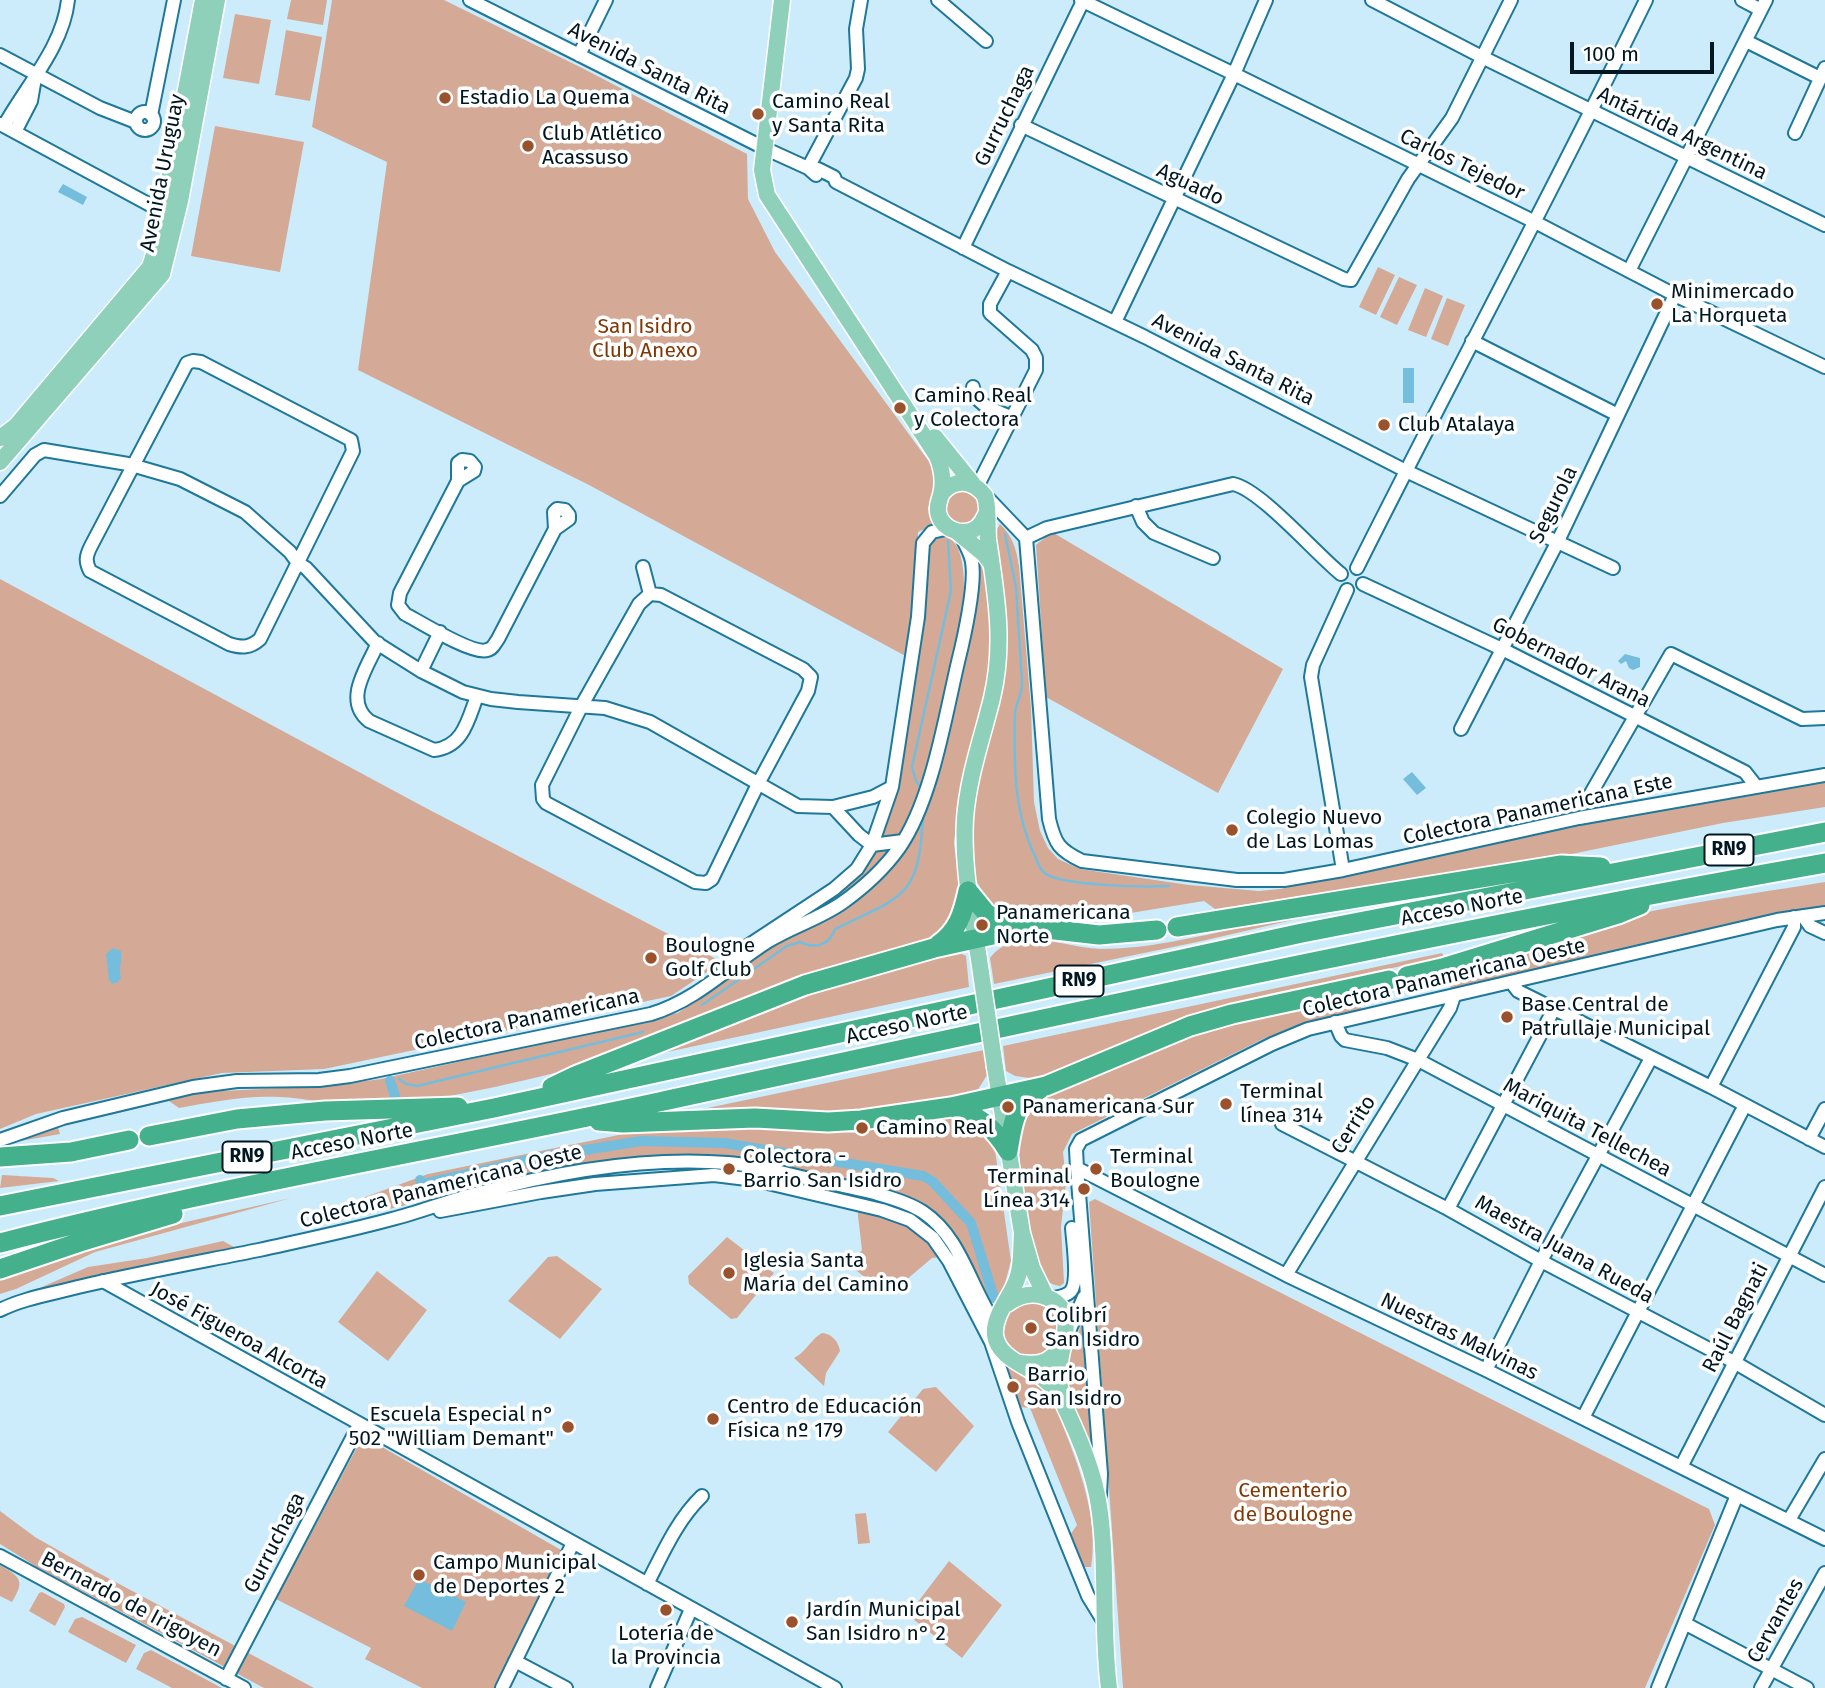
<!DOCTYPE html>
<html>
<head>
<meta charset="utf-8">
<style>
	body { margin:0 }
	#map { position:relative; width:1825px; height:1688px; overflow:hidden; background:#cdecfb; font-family:"Fira Sans",sans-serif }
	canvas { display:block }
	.scale { position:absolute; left:1570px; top:42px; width:144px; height:32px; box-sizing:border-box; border:4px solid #001722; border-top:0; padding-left:9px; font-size:21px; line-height:24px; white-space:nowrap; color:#001722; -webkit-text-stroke:5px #fff; paint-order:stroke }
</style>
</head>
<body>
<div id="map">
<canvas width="1825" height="1688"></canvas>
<div class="scale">100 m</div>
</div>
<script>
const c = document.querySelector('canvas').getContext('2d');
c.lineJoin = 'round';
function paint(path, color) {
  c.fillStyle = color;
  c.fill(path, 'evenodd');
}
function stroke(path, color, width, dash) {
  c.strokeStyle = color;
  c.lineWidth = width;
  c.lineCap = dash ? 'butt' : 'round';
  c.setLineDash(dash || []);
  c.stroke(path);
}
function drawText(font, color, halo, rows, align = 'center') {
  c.font = font + ' "Fira Sans",sans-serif';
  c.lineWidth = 7;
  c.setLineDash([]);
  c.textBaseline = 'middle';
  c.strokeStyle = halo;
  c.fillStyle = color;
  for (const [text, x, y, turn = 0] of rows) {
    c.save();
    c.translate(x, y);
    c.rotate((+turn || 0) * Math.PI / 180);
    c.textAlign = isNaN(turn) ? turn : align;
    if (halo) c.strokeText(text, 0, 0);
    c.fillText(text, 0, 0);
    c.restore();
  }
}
paint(new Path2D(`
	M291 0H327L323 25 287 19Z
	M332 0H444L582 68 747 154 748 199 775 252 933 467 935 489 928 508 933 525 918 532 911 659 589 485 358 370 387 162 312 127Z
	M235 14 271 20 259 84 223 78Z
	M286 30 322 37 310 101 275 95Z
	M215 126 304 142 280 272 191 256Z
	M1378 267 1395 275 1376 315 1359 307Z
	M1399 277 1417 285 1397 325 1380 317Z
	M1425 288 1443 296 1426 337 1408 330Z
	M1447 298 1465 305 1448 346 1431 339Z
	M959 488 977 493 983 511 970 525 952 523 945 513V500Z
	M1000 524C1013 537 1016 548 1019 566L1031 708 1034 802 1040 831 1048 848 1058 859 1080 869 1189 885 1259 891 1280 889 1527 835 1825 781V807L1723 823 1552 858 1215 909 1204 901 1106 917 1072 910 1013 912 995 907 985 896 970 870 969 814 996 695 992 538Z
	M1052 532 1283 669 1218 793 1046 697 1036 545Z
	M946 536C989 553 943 726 932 761 923 789 912 820 896 845 886 861 859 887 843 898 830 906 814 912 800 919L858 875 902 754 915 683 928 546 934 540Z
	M976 555 988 581 992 650 987 689 970 749 958 809 954 843 959 882 955 919 936 939 579 1067C505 1085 430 1105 354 1104 329 1104 304 1098 279 1097 246 1095 212 1102 179 1108L169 1101 58 1127 60 1134 9 1143 31 1133 92 1114 201 1092 325 1086 381 1079 678 1013 775 943 823 920 900 854 935 778 960 682 968 641Z
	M0 579 424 807 722 962 671 996 324 1069 222 1073 36 1114 0 1129Z
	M1825 882V909L1451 992 1450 982C1501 962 1550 935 1604 922 1676 904 1751 894 1825 882Z
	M1409 893 1202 941 994 984 990 958C1016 924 1065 948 1100 949 1147 949 1197 937 1242 927 1298 916 1354 904 1409 893Z
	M953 949 966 956 969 987 630 1060 812 988Z
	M1442 953 1444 957 1269 994 1190 1015 1044 1080 1015 1076 1006 1071 1003 1046Z
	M1359 1002 1362 1011 1303 1024 1263 1039 1072 1134 1063 1152 1066 1182 1061 1227 1064 1283 1060 1286C1052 1285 1047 1282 1043 1275 1027 1249 1013 1150 1023 1122 1027 1108 1041 1099 1052 1091L1166 1043 1253 1019Z
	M984 1050 987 1075 974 1096 856 1113 679 1114Z
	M947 1118H958L978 1128 995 1150 1011 1261 1004 1287 999 1297 994 1301 989 1299 966 1257 918 1205 744 1160 555 1170 321 1225 327 1211 428 1174 653 1128 783 1127 855 1133 902 1122Z
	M2 1175 53 1178 59 1181 0 1188Z
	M291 1198 95 1252 16 1289 0 1294V1275L94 1243Z
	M1095 1199 1709 1509 1715 1525 1645 1688H1123L1089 1202Z
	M857 1207 921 1230 941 1257 932 1258 899 1286 887 1287 888 1295 849 1265 862 1250Z
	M727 1237 774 1273 737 1318 731 1319 689 1284 688 1276Z
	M223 1241 234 1247 28 1293 88 1267 147 1258Z
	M557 1256 602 1289 560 1339 508 1301 548 1257Z
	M377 1271 427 1310 388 1361 338 1322Z
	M1003 1329a28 28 0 1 1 56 0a28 28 0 1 1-56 0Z
	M1084 1317 1094 1442 1091 1445 1087 1443 1068 1398 1064 1371Z
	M822 1333C831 1333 839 1342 840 1351L826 1373 824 1386 794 1358C806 1352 811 1339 822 1333Z
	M1008 1368H1012C1026 1375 1043 1382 1051 1396 1057 1405 1059 1417 1063 1426 1080 1469 1099 1520 1091 1567H1084L1070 1535 1077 1525 1030 1408 1020 1407Z
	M936 1387 974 1426 936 1472 888 1432 923 1389Z
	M363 1436 561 1550 495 1688H422L365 1659 371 1648 276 1599Z
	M0 1511 35 1537 93 1570 314 1688H264L37 1567 0 1544Z
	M866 1513 870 1543 858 1544 855 1514Z
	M949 1561 1002 1605 962 1658 908 1615Z
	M0 1565C21 1577 25 1581 12 1602L0 1596Z
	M42 1592 64 1604 65 1607 55 1626 29 1611 39 1593Z
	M82 1617 136 1645 126 1663 68 1632 75 1619Z
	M151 1650 222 1688H172L136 1669 144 1653Z`), '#d4aa96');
paint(new Path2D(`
	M63 184 87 197 83 205 58 192Z
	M1403 368H1414V403H1403Z
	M1625 654 1640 658V667L1633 670 1629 668 1626 661 1621 664 1618 661Z
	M1412 772 1426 788 1417 795 1403 779Z
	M113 948 121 951C123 961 118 967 121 978L118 982 112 984 109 980 106 954Z
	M419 1579 466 1602 452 1631 404 1606Z`), '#74bddd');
stroke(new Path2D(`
	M1005 534 1016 587 1022 682C1023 694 1016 702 1015 713 1014 761 1013 811 1035 856 1037 862 1040 870 1046 874 1064 886 1145 887 1169 886
	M921 788 916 781 912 767 951 591 948 541
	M702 1005 787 946 800 942C815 949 829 946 835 929 905 895 919 898 923 815
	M399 1079 406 1084 417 1086 643 1032`), '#74bddd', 2.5);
stroke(new Path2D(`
	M390 1081 395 1096
	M420 1180 423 1184 542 1157 641 1141 724 1143 923 1176 932 1181 971 1223 994 1298`), '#74bddd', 10);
const minor = new Path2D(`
	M470 0 764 148 808 168 816 175
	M938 0 986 41
	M1081 0 1234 74 1533 221 1675 295 1825 367
	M1372 0 1482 57 1825 225
	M1742 0 1761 10
	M1746 41 1820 78
	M0 55 100 108 136 122
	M579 55 606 0
	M136 121a9 9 0 1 1 18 0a9 9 0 1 1-18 0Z
	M151 115 174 0
	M0 124 152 206 171 210
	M1021 125 1344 279 1351 280 1408 179 1452 118 1511 0
	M4 126C26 86 63 47 68 0
	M15 132 31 101 35 78
	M1795 133 1825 68
	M808 168 856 78 858 69 856 29 861 0
	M812 170 818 169 834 177 836 182 1008 271 1145 337 1406 471 1613 568
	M963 248 1083 1
	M1629 271 1766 0
	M1115 322 1234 74 1266 0
	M1472 341 1618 415
	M193 361 201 362 351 440 353 451 260 639C250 648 242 648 229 644L90 571C85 561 86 556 91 546L185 367 187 363Z
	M973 387C974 406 998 411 1013 418
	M458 481 474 471 475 467 470 461 462 460 458 463V481L400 593 398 605 405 614C420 622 473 655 487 650 493 649 495 643 498 639L555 529 569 519V515L565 510 557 509 554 512 555 529
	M977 487 1036 370V358L1032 350 990 313V304L1008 271
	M984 494 1026 538 1049 819C1055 844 1059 850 1082 861L1237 880H1284L1343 870 1579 818 1825 775
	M0 496 35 455 44 450 128 464 180 479 245 512 290 552 298 563 306 568 375 642 421 671 463 692 491 699 518 702 605 708 650 722 798 806 833 807 873 797 892 787
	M1136 506 1143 522 1154 533 1213 558
	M1026 538 1047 528 1233 484C1260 489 1316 554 1341 574
	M643 567 650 594
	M1357 568C1452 378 1553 191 1646 0
	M1363 584 1504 650 1745 772 1756 786
	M650 594 661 595 803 669 811 677 808 691 758 784 712 879 706 883 695 882 546 803 543 799 542 785 582 705 639 604Z
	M378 643C367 668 343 700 369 721L434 750C463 747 468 720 477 696
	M421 671 440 632
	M1461 729 1558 541 1675 295
	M1586 802 1671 654 1802 719 1825 718
	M833 807 859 835 872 845 903 841
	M1343 870 1311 677 1313 665 1347 590
	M1803 916 1810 926 1825 933
	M723 967 740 951 834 889 857 869 872 845 892 787 918 617 923 543 932 532 949 528
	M1511 982 1518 991 1711 1087 1825 1147
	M1335 1022 1341 1036 1345 1040 1387 1048 1418 1060 1825 1275
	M1711 1087 1794 927V917
	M1282 1124 1448 1209 1541 1261 1734 1362 1825 1415
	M1809 1139 1825 1109
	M0 1140 63 1118 193 1087 237 1081 319 1080 350 1076 651 1014C697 1000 728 967 767 942 791 927 819 919 842 903 863 888 884 869 899 848 932 801 945 717 958 662 964 638 976 584 972 562 971 554 966 546 962 538
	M1077 1168 1286 1275 1486 1370 1825 1539
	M1448 1209 1554 1009
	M440 1211 541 1192 595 1184 714 1175 755 1180 882 1210 910 1220 933 1238 949 1261 991 1342 1018 1422 1064 1537 1088 1596 1104 1622
	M1286 1275 1418 1060 1450 1008 1454 996
	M103 1281 835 1688
	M1050 1299C1056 1297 1066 1297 1071 1291 1079 1281 1073 1242 1072 1228
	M0 1310C24 1298 52 1294 78 1287 138 1273 199 1262 259 1250 304 1240 348 1231 392 1219 420 1212 447 1201 475 1194 556 1172 644 1156 728 1163 759 1165 789 1175 819 1181 848 1187 899 1196 923 1212 962 1238 970 1288 996 1325
	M1066 1338 1084 1297
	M1486 1370 1541 1261 1651 1058
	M1583 1418 1745 1105
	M1681 1467 1825 1187
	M1100 1495 1101 1474 1077 1168 1076 1149 1081 1140 1272 1044 1308 1029 1777 920 1825 913
	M1789 1520 1825 1459
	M0 1556 244 1688
	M647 1584C663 1553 677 1520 702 1496
	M1686 1624 1807 1688
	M515 1661 566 1688
	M226 1679 359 1425
	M502 1688 573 1543
	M657 1688 691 1609
	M1658 1688 1737 1495
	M1761 1688 1825 1573`);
const major = new Path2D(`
	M782 0 762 170 767 195 937 456C942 468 944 483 941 495 939 501 937 505 938 512 941 528 959 536 973 530 981 526 984 519 987 512
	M935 437 973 484
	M0 438 16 426 150 267 156 248 203 0
	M0 462 162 274 180 201 217 0
	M942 493C955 478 973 480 985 496 989 510 987 525 988 539 996 594 1005 643 992 698 982 739 968 777 965 819 962 871 974 922 981 973
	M956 531 984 554 991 563
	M995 1067 1022 1233 1032 1268 1046 1297
	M1022 1233C1021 1247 1022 1262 1018 1276 1013 1295 993 1314 995 1335 998 1359 1029 1366 1045 1380 1053 1386 1060 1396 1064 1405 1079 1437 1094 1472 1099 1506 1108 1566 1101 1628 1109 1688
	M1007 1304C1018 1296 1029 1292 1043 1296 1080 1307 1061 1344 1059 1369 1058 1379 1060 1388 1062 1397
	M1020 1363C1041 1366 1050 1362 1063 1345`);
const highway = new Path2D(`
	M968 891 986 913 1012 929
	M1177 927 1561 865 1601 867
	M938 945C958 931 963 914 968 891
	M1407 976 1442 968 1618 914 1640 905
	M552 1087 575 1076 805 985 934 948 1029 927 1099 935 1157 930
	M952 1107C978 1115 994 1127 1008 1151
	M599 1121 623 1123 755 1118 828 1122 861 1120 951 1107 1046 1086 1190 1026 1232 1014 1389 980
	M149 1136 237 1119 325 1111 458 1107
	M1008 1151C1013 1123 1013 1106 1039 1090
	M0 1157 71 1152 129 1140
	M0 1206 494 1108 1302 933 1825 832
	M0 1243C218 1187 440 1149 659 1102 1047 1018 1434 932 1825 863
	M0 1269 80 1242 173 1214`);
stroke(minor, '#1e7899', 16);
stroke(major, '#fff', 19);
stroke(highway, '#fff', 23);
stroke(minor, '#fff', 12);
stroke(major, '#8fd0ba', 16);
stroke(highway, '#44b18c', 19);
const majorBridge = new Path2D(`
	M981 973 995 1067`);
stroke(majorBridge, '#fff', 19, []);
stroke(majorBridge, '#8fd0ba', 16);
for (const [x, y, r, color] of [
	[445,98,7,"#99522c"],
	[758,114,7,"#99522c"],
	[528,146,7,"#99522c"],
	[1657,304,7,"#99522c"],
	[900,408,7,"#99522c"],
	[1384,425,7,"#99522c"],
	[1232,830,7,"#99522c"],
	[982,925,7,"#99522c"],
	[651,958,7,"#99522c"],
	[1507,1017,7,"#99522c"],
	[1226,1104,7,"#99522c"],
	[1008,1107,7,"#99522c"],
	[862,1128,7,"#99522c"],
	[729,1169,7,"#99522c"],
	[1096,1169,7,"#99522c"],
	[1084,1189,7,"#99522c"],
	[729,1273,7,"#99522c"],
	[1031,1328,7,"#99522c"],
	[1013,1387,7,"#99522c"],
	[713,1419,7,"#99522c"],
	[568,1427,7,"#99522c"],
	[419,1575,7,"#99522c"],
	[666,1610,7,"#99522c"],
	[792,1622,7,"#99522c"]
]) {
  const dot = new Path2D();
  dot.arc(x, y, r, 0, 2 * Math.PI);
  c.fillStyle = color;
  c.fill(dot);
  stroke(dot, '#fff', 2.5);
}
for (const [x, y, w] of [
	[1729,850,49],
	[1079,981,49],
	[247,1157,49]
]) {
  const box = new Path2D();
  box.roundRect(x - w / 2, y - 15.5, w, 31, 5);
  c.fillStyle = '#fff';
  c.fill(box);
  stroke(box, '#001722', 2);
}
drawText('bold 19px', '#001722', null, [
	["RN9",1729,850],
	["RN9",1079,981],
	["RN9",247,1157]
]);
drawText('21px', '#001722', '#fff', [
	["Avenida Santa Rita",649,69,27],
	["Gurruchaga",1005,116,-64],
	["Antártida Argentina",1682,134,26],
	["Carlos Tejedor",1462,165,26],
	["Avenida Uruguay",163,173,-79],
	["Aguado",1190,185,25],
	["Avenida Santa Rita",1233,360,27],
	["Segurola",1554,505,-64],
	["Gobernador Arana",1571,663,27],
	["Colectora Panamericana Este",1538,810,-12],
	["Acceso Norte",1462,908,-11],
	["Colectora Panamericana Oeste",1444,978,-13],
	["Colectora Panamericana",527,1020,-12],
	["Acceso Norte",907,1025,-12],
	["Cerrito",1354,1125,-58],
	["Mariquita Tellechea",1587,1128,28],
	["Acceso Norte",352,1142,-11],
	["Colectora Panamericana Oeste",441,1187,-14],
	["Maestra Juana Rueda",1564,1250,29],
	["Raúl Bagnati",1736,1318,-63],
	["José Figueroa Alcorta",239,1336,29],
	["Nuestras Malvinas",1459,1337,26],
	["Gurruchaga",275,1543,-63],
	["Bernardo de Irigoyen",131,1605,28],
	["Cervantes",1776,1621,-61]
]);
drawText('21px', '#001722', '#fff', [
	["Estadio La Quema",459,98],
	["Camino Real",772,102],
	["y Santa Rita",772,126],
	["Club Atlético",542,134],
	["Acassuso",542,158],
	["Minimercado",1671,292],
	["La Horqueta",1671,316],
	["Camino Real",914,396],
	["y Colectora",914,420],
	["Club Atalaya",1398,425],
	["Colegio Nuevo",1246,818],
	["de Las Lomas",1246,842],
	["Panamericana",996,913],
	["Norte",996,937],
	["Boulogne",665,946],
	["Golf Club",665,970],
	["Base Central de",1521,1005],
	["Patrullaje Municipal",1521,1029],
	["Terminal",1240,1092],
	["línea 314",1240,1116],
	["Panamericana Sur",1022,1107],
	["Camino Real",876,1128],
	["Colectora -",743,1157],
	["Barrio San Isidro",743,1181],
	["Terminal",1110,1157],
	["Boulogne",1110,1181],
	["Terminal",1070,1177,"right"],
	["Línea 314",1070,1201,"right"],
	["Iglesia Santa",743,1261],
	["María del Camino",743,1285],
	["Colibrí",1045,1316],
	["San Isidro",1045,1340],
	["Barrio",1027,1375],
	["San Isidro",1027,1399],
	["Centro de Educación",727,1407],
	["Física nº 179",727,1431],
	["Escuela Especial n°",554,1415,"right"],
	["502 \"William Demant\"",554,1439,"right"],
	["Campo Municipal",433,1563],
	["de Deportes 2",433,1587],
	["Jardín Municipal",806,1610],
	["San Isidro n° 2",806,1634],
	["Lotería de",666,1634,"center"],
	["la Provincia",666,1658,"center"]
], 'left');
drawText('21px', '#823805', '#fff', [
	["San Isidro",645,327],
	["Club Anexo",645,351],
	["Cementerio",1293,1491],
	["de Boulogne",1293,1515]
]);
</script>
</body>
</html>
